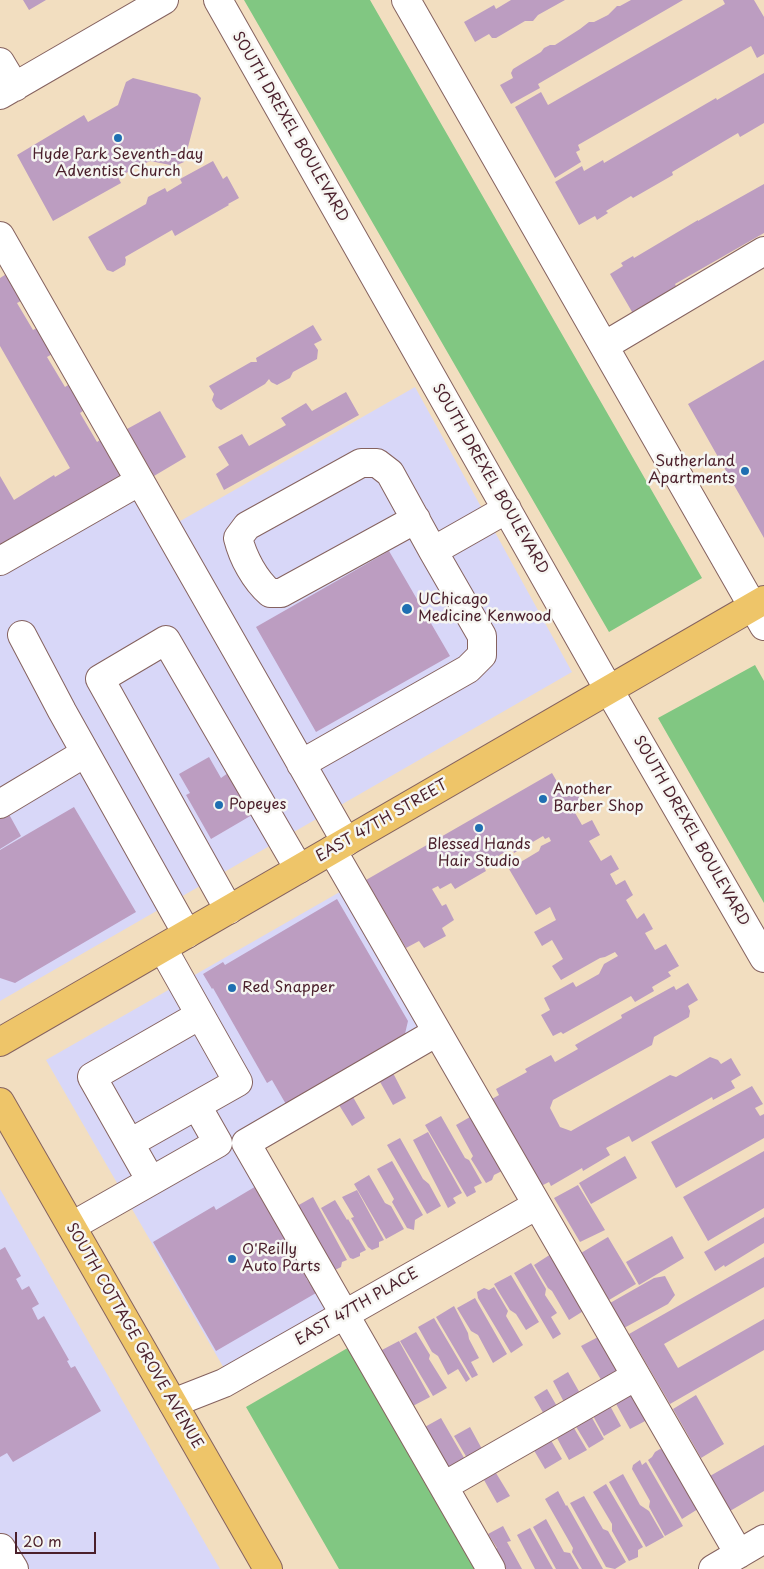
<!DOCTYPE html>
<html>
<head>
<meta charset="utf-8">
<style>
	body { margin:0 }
	#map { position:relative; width:764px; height:1569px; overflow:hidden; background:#f2dec0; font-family:"Playpen Sans",sans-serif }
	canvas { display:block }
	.scale { position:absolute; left:15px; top:1532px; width:81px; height:22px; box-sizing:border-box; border:2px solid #4a1f2b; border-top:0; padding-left:6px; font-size:15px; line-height:18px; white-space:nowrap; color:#4a1f2b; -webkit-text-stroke:4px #f6f6f2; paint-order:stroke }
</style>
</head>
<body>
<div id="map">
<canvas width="764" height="1569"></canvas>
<div class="scale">20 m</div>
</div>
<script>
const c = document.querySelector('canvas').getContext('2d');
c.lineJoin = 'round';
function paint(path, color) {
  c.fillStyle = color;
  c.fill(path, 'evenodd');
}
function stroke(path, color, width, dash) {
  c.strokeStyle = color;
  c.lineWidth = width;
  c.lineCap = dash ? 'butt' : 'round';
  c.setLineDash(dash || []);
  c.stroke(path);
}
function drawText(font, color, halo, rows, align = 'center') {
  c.font = font + ' "Playpen Sans",sans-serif';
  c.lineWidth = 5;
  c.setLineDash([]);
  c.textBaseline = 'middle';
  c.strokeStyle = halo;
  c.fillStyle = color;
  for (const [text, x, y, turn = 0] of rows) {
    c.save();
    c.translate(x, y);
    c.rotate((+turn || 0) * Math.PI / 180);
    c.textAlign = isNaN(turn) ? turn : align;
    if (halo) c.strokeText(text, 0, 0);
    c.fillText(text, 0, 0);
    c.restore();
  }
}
paint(new Path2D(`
	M415 387 572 672 0 1001V561L140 481 168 528Z
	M352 885 435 1031 242 1142 342 1314 229 1377 46 1060Z
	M0 1189 220 1569H14L0 1549Z`), '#d8d7f8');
paint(new Path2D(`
	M244 0H370L702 578 609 632Z
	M755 665 764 681V903L658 718Z
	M351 1346 480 1569H339L246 1407Z`), '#81c782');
paint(new Path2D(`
	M23 0H46L29 10Z
	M511 0H565L538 15 533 21H525L496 38H492L489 34 475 42 464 22 494 5 496 9Z
	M631 0H683L538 84 540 88 511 104 500 85 513 78 511 73 513 69 541 52 544 48 550 45H555L580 29 589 22H594L608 15 617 6H620Z
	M723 0H754L764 17V54L757 58 751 46 578 145 580 150 576 152 581 162 555 178 515 107 541 92 548 105 725 4Z
	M764 73V123L740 137 738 133 672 172 673 175 633 198 631 196 606 211 608 213 597 220 595 216 579 225 555 182 582 166 584 171 603 160 604 163 716 98 717 100Z
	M133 78 197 94 201 98 184 162 175 166 150 161 118 177 121 183 53 221 17 155 84 115 88 122 118 105 126 82Z
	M213 161 223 179 227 176 239 198 228 204 229 205 175 236 172 230 125 257 126 260 125 265 113 272 107 270 88 237 146 204 148 197 165 188 167 192 182 183 180 179Z
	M764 184V233L675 284 676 286 660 296V303L635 317 610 274 623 266 621 263 633 256 634 258 698 220V221Z
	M8 273 23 300 17 303 33 330 39 327 54 353 47 357 65 387 71 383 86 409 80 413 97 442 103 438 124 474 0 546V476L14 500 54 475 55 477 70 468 0 346V278Z
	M313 325 322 340 314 344 318 350 317 359 293 372 290 378 277 385 271 382 269 379 265 384 221 410 216 407 212 400 214 394 209 386 251 362H257L256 358Z
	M764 360V538L688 404Z
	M346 392 359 415 224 490 216 474 229 465 218 447 242 434 249 446 286 425 281 418 306 403 312 411Z
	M160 411 186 457 154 476 127 429Z
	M389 551 450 656 316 732 256 627Z
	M209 757 221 778 228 773 252 815 211 839 186 795 190 793 179 774Z
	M552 773 566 797 576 791 584 806 574 811 582 825 592 820 600 835 589 841 601 861 611 855 619 869 610 874 616 885 625 880 633 895 626 900 637 919 644 913 653 929 645 933 655 950 666 944 679 966 668 972 671 976 652 987 654 991 635 1002 631 996 563 1034 561 1032 553 1036 541 1015 550 1010 544 998 573 982 576 987 599 974 604 964 618 956 615 952 605 957 600 958 561 980 552 966 563 959 552 940 542 946 534 932 556 920 550 907 536 915 509 869 539 851 541 846 551 841 549 837 545 839 543 836 514 853 512 848 483 865 486 871 455 889 451 883 440 889 438 886 432 889 442 906 446 904 454 920 442 928 446 936 424 948 419 941 406 948 366 880Z
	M0 798 21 836 0 849Z
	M74 807 136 912 15 983 0 978V850Z
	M337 899 408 1021 404 1038 287 1106 272 1080 267 1083 213 988 212 989 203 974 223 962 225 965Z
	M688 983 698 1000 688 1006 690 1011 689 1017 654 1037 652 1045 553 1100 550 1108 560 1127 571 1131 670 1075 676 1077 710 1057 718 1060 721 1064 731 1058 741 1075 731 1081 735 1088 713 1100 712 1097 632 1142 629 1136 606 1148 610 1155 583 1171 582 1168 551 1186 549 1182 541 1186 492 1099 499 1095 496 1089 527 1072 525 1069 551 1055 555 1062 578 1049 575 1045 622 1018 621 1015 674 986 676 990Z
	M393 1073 406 1098 393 1105 379 1080Z
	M752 1086 763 1104 755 1108 760 1116 764 1114V1138L676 1188 651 1142Z
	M353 1097 365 1118 352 1126 339 1105Z
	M441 1116 465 1158 469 1160 482 1183 474 1187 476 1192 467 1197 425 1125Z
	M470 1117 502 1171 494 1175 492 1180 486 1183 471 1159 473 1156 456 1125Z
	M428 1132 462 1193 453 1198 456 1203 448 1208 413 1140Z
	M400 1138 423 1179 429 1184 441 1206 427 1214 387 1145Z
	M764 1151V1208L708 1241 683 1197Z
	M625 1156 637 1178 591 1204 579 1183Z
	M392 1161 423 1215 415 1220 414 1230 407 1228 392 1202 394 1199 377 1169Z
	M369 1175 385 1203 391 1206 404 1229 386 1239 354 1184Z
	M258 1185 310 1275 306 1278 316 1293 216 1351 153 1242 214 1206 216 1210Z
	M578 1185 605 1230 580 1242 554 1198Z
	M357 1190 384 1240 379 1242V1247L372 1250 368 1247 351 1218 354 1217 342 1197Z
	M313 1197 347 1260 342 1262 341 1267 335 1270 332 1268 297 1206Z
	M335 1200 347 1220 348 1219 366 1250 360 1253V1256L353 1259 350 1258 321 1208Z
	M764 1217V1243L725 1267 724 1265 715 1271 704 1252Z
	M672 1236 684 1258 639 1285 626 1262Z
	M608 1237 636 1284 609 1300 581 1253Z
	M5 1247 21 1276 16 1279 22 1290 29 1286 39 1304 32 1308 38 1320 44 1316 69 1360 67 1361 71 1368 75 1366 101 1411 13 1462 7 1453 0 1457V1250Z
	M551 1254 585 1310 569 1320 552 1291 548 1288 534 1265Z
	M764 1257V1287L664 1344 678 1368 764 1319V1350L670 1404 629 1334Z
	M531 1263 546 1289 545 1295 557 1313 551 1317 561 1334 553 1339 514 1273Z
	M511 1275 539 1322 526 1330 516 1314 510 1310 494 1284Z
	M665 1276 675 1295 668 1304 624 1328 610 1303 654 1278Z
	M494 1287 508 1311 506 1316 523 1345 511 1353 478 1298 477 1292 484 1288 489 1290Z
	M475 1298 507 1354 493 1363 478 1335 471 1331 457 1308Z
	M454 1306 468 1333 469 1339 479 1358 471 1362 478 1375 472 1378 436 1317Z
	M434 1318 470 1379 466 1382 458 1369 448 1375 438 1356 432 1352 418 1327Z
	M416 1332 430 1355 429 1359 447 1388 433 1396 400 1341Z
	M600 1336 621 1373 603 1383 581 1346Z
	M399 1341 430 1397 411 1407 380 1351Z
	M568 1372 581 1395 565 1404 553 1381Z
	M547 1389 558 1408 545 1416 534 1397Z
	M633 1391 649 1419 630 1429 615 1402Z
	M696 1395 724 1444 701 1458 673 1409Z
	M609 1404 621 1426 604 1436 592 1414Z
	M591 1416 604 1439 589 1448 575 1425Z
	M441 1418 467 1463 449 1474 423 1428Z
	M470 1427 482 1449 467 1458 454 1436Z
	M574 1428 587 1450 569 1460 557 1438Z
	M549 1437 562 1459 545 1469 532 1447Z
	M764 1445V1491L730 1511 710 1476Z
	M660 1449 666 1451 698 1509 682 1519 648 1460 652 1457 655 1452Z
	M640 1460 642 1465 646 1462 683 1526 665 1536 649 1507 650 1501 632 1469 633 1465Z
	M496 1473 510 1496 497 1503 484 1480Z
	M623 1474 640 1505 649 1511 664 1537 646 1547 609 1482Z
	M606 1484 643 1547 638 1550V1557L629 1561 612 1531V1524L593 1492Z
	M558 1491 566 1506 567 1505 603 1569H582L572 1552 573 1548 545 1499Z
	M584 1496 603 1529 608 1531 626 1562 615 1569 606 1567 570 1503Z
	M546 1519 564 1552 570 1553 579 1569H556L533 1527Z
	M503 1526 511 1541 507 1542 522 1569H504L494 1550 497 1548 488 1534Z
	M530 1528 553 1569H535L517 1535Z`), '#bc9dc1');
const minor = new Path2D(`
	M218 0 609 690 764 958
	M406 0 764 626
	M0 62 15 87
	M0 95 164 0
	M0 236 346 842
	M604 346 764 251
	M416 519 281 593H270C255 580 243 558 238 538L247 526 361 463H377L390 473 433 551 507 509
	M0 561 140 481
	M22 635 62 711 187 934
	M301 764 468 669 482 655V636L433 551
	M0 804 85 753
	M332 850 739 1554
	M229 910 100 679 166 640 299 869
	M437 1032 246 1143 491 1569
	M130 1143 238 1082 163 949
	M151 1181 92 1077 200 1015
	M72 1226 218 1143 197 1106
	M173 1403 224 1383 537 1205
	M444 1486 636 1376
	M0 1549 1 1548 14 1569
	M713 1569 764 1539`);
const major = new Path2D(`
	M0 1042 764 600
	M0 1102 268 1569`);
stroke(minor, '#85625f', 30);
stroke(major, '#85625f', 30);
stroke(minor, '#fff', 28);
stroke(major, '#eec569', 28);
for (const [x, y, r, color] of [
	[118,138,5,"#1f6fb2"],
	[745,471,5,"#1f6fb2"],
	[407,609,6,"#1f6fb2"],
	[543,799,5,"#1f6fb2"],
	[219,805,5,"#1f6fb2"],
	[479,828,5,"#1f6fb2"],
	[232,988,5,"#1f6fb2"],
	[232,1259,5,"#1f6fb2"]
]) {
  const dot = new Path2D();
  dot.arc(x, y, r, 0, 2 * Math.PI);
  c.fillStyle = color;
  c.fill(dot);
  stroke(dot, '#f6f6f2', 2);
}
drawText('15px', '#4a1f2b', '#f6f6f2', [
	["SOUTH DREXEL BOULEVARD",290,127,60],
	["SOUTH DREXEL BOULEVARD",490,479,60],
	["EAST 47TH STREET",382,821,-30],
	["SOUTH DREXEL BOULEVARD",691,831,60],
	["EAST 47TH PLACE",357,1307,-30],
	["SOUTH COTTAGE GROVE AVENUE",134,1336,60]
]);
drawText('15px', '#4a1f2b', '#f6f6f2', [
	["Hyde Park Seventh-day",118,155,"center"],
	["Adventist Church",118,172,"center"],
	["Sutherland",735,462,"right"],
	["Apartments",735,479,"right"],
	["UChicago",418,600],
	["Medicine Kenwood",418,617],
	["Another",553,790],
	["Barber Shop",553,807],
	["Popeyes",229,805],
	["Blessed Hands",479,845,"center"],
	["Hair Studio",479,862,"center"],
	["Red Snapper",242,988],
	["O'Reilly",242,1250],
	["Auto Parts",242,1267]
], 'left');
</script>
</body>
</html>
